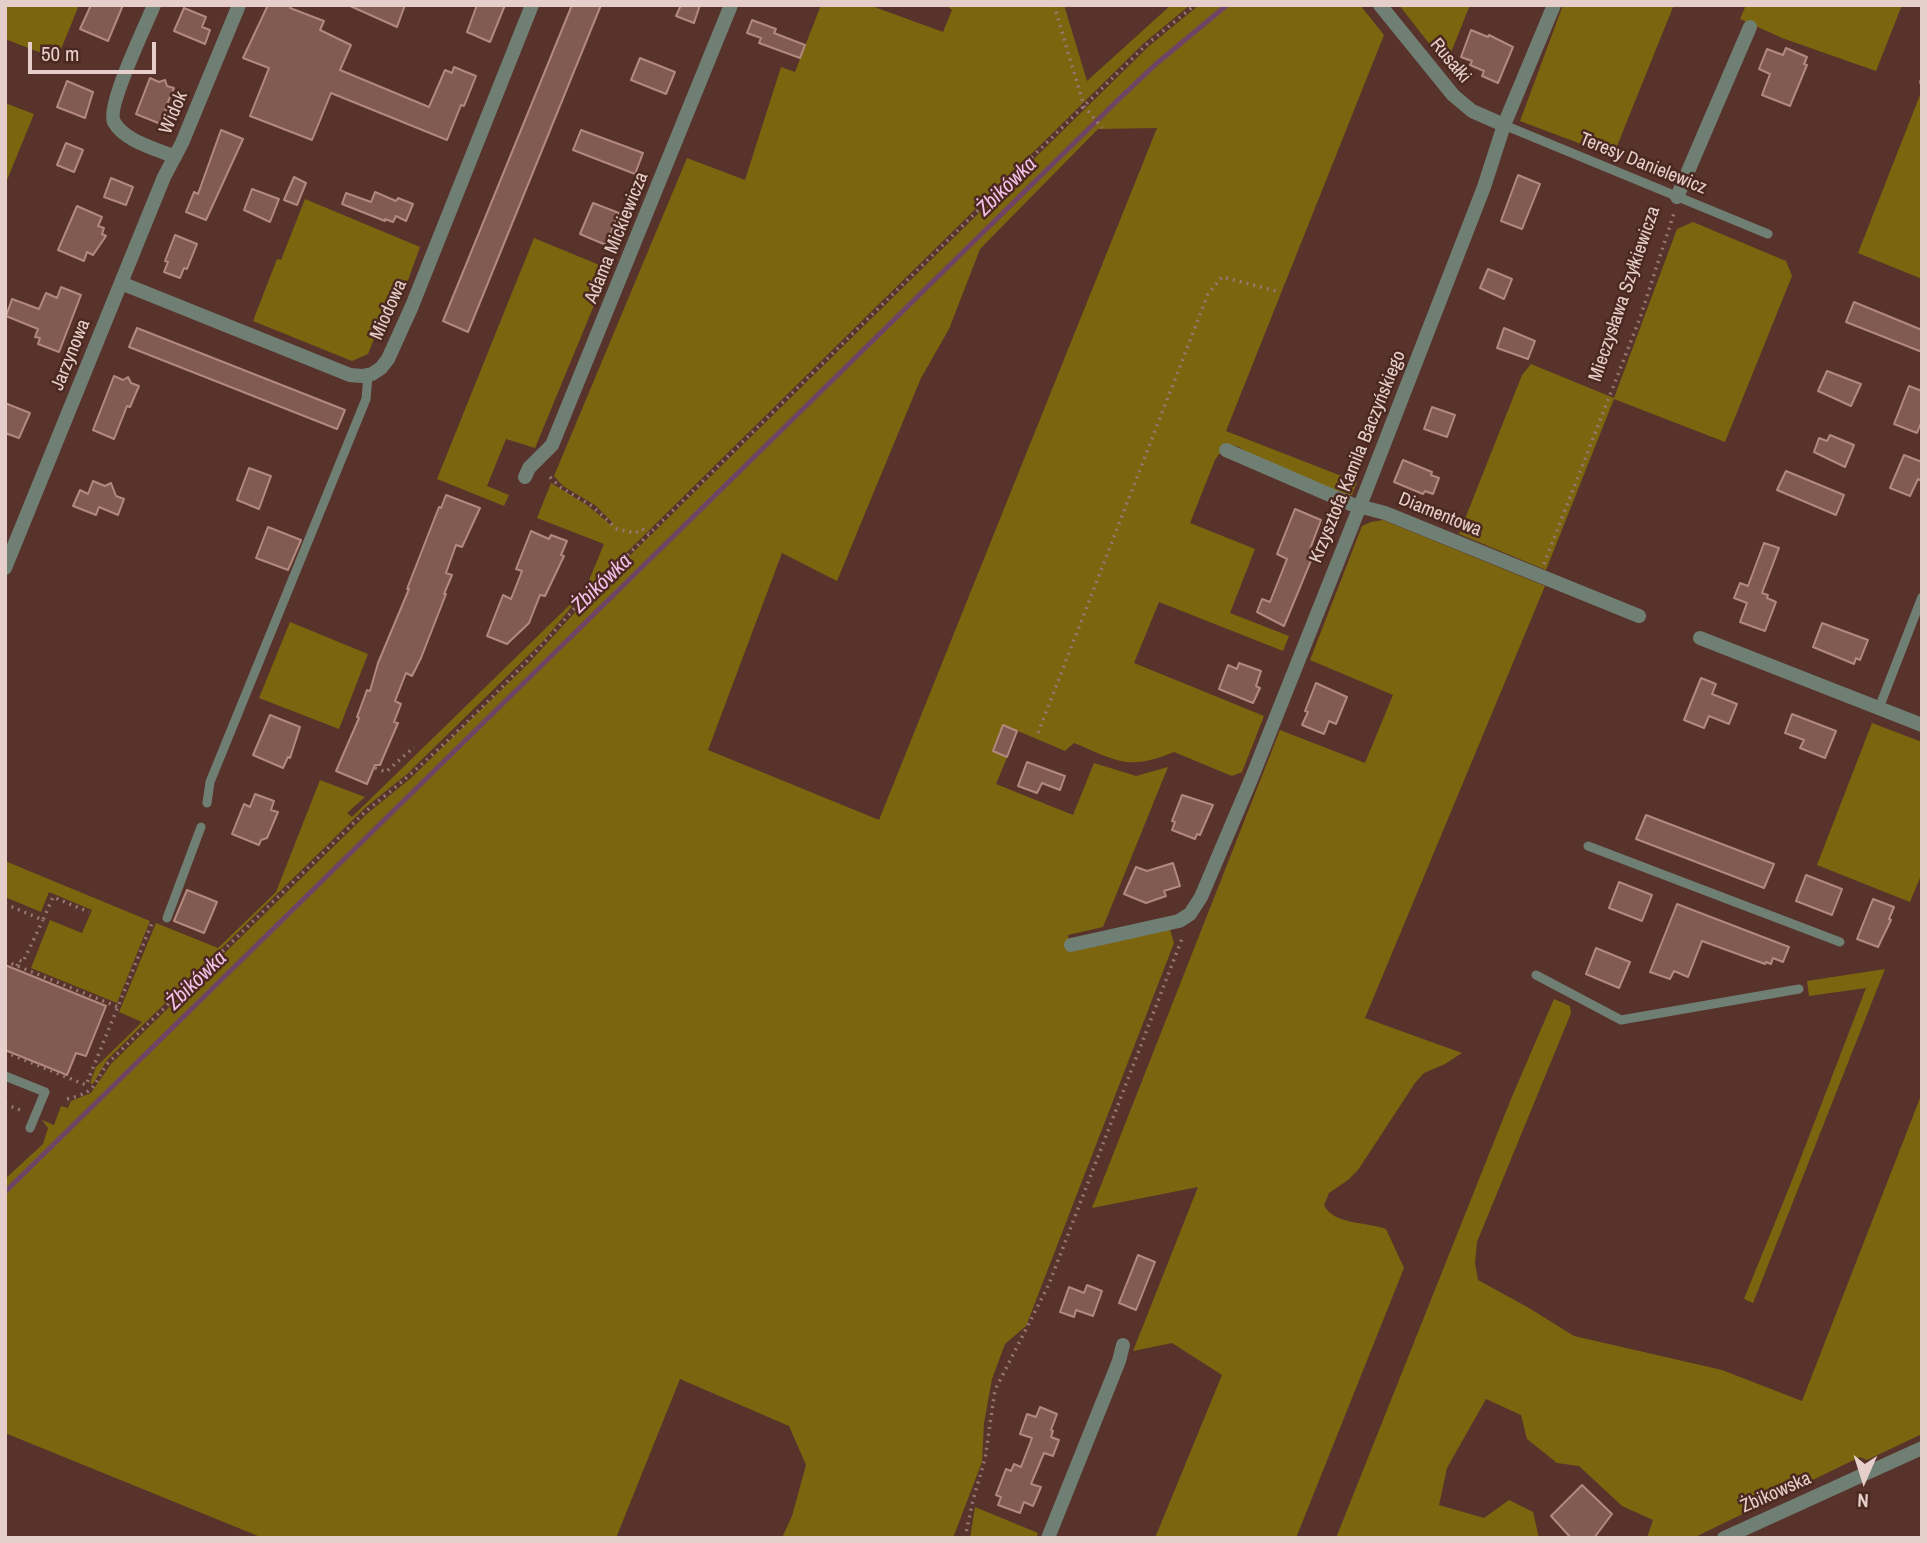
<!DOCTYPE html>
<html>
<head>
<meta charset="utf-8">
<style>
	body { margin:0 }
	#map { position:relative; width:1927px; height:1543px; overflow:hidden; background:#57332b; font-family:"Archivo Narrow",sans-serif }
	canvas { display:block }
	.frame { position:absolute; inset:0; border:7px solid #e6cfca; pointer-events:none }
	.north { position:absolute; left:1829px; top:1445px; width:70px; height:70px; -webkit-text-stroke:5px #4b2921; paint-order:stroke; rotate:183deg; font-size:19px; font-weight:700; line-height:28px; text-align:center; color:#e6cfca }
	.north::after { content:''; display:block; margin:auto; width:24px; height:32px; background:#e6cfca; clip-path:polygon(50% 0,100% 100%,50% 72%,0 100%) }
	.scale { position:absolute; left:28px; top:42px; width:128px; height:32px; box-sizing:border-box; border:4px solid #e6cfca; border-top:0; padding-left:9px; font-size:21px; line-height:24px; white-space:nowrap; color:#e6cfca; -webkit-text-stroke:5px #4b2921; paint-order:stroke }
</style>
</head>
<body>
<div id="map">
<canvas width="1927" height="1543"></canvas>
<div class="frame"></div>
<div class="north">N</div>
<div class="scale">50 m</div>
</div>
<script>
const c = document.querySelector('canvas').getContext('2d');
c.lineJoin = 'round';
function paint(path, color) {
  c.fillStyle = color;
  c.fill(path, 'evenodd');
}
function stroke(path, color, width, dash) {
  c.strokeStyle = color;
  c.lineWidth = width;
  c.lineCap = dash ? 'butt' : 'round';
  c.setLineDash(dash || []);
  c.stroke(path);
}
function drawText(font, color, halo, rows, align = 'center') {
  c.font = font + ' "Archivo Narrow",sans-serif';
  c.lineWidth = 5;
  c.setLineDash([]);
  c.textBaseline = 'middle';
  c.strokeStyle = halo;
  c.fillStyle = color;
  for (const [text, x, y, turn = 0] of rows) {
    c.save();
    c.translate(x, y);
    c.rotate((+turn || 0) * Math.PI / 180);
    c.textAlign = isNaN(turn) ? turn : align;
    if (halo) c.strokeText(text, 0, 0);
    c.fillText(text, 0, 0);
    c.restore();
  }
}
paint(new Path2D(`
	M5 5H79L57 59 5 39Z
	M821 5H869L943 32 952 10 946 5H1064L1087 81 1171 5H1190L1144 43 628 551 574 604 544 640 407 774 366 807 107 1060 93 1084 90 1083 96 1067 142 1022 119 1012 156 923 218 948 276 892 320 780 365 797 347 813 352 817 585 590 604 544 537 518 551 483 587 505 611 525 612 522 595 505 563 486 554 476 687 158 745 180 781 67 795 72Z
	M1199 5H1360L1384 35 1226 431 1357 482 1352 495H1345L1251 456 1239 447 1226 444 1215 460 1190 523 1255 549 1230 613 1289 636 1283 651 1159 602 1134 663 1264 716 1242 772 1232 776 1174 752C1127 771 1118 761 1074 743L1065 751 1018 731 996 784 1073 815 1094 763 1136 776 1168 767 1103 927 1068 935 1071 949 1170 929 1174 943 1026 1326 1005 1344 992 1379 984 1423 982 1462 953 1538H782L792 1516 806 1465 789 1426 680 1379 616 1538H263L5 1433V1179L43 1144 48 1128 42 1120 54 1125 61 1106 68 1108 71 1101 91 1093 111 1064 368 813 411 778 529 663 598 587 1148 47ZM1157 128 879 820 708 750 782 553 837 581 921 378 949 329 980 249 1098 129Z
	M1399 5H1470L1446 65Z
	M1563 5 1673 7 1613 156 1520 121Z
	M1746 5H1902L1876 71 1782 38 1740 19Z
	M1922 90V279L1858 253Z
	M5 103 34 114 5 185Z
	M305 199 420 247 398 308 388 304 368 354 352 361 253 321 277 259 281 260Z
	M1693 222 1786 261 1792 276 1725 442 1614 399 1546 570 1459 534 1522 375 1531 364 1614 398 1677 229Z
	M534 238 609 269 535 448 506 439 487 486 509 495 504 506 437 479Z
	M1383 520 1545 586 1365 1018 1462 1053 1445 1064 1424 1073 1415 1083 1358 1170 1348 1180 1329 1193 1324 1205C1333 1225 1368 1222 1386 1229L1404 1268 1296 1538H1155L1222 1375 1172 1343 1133 1351 1198 1187 1092 1208 1280 730 1365 763 1393 695 1310 660 1362 526 1371 522Z
	M290 622 368 654 339 729 259 698Z
	M1872 723 1922 742V873L1910 902 1817 865Z
	M5 861 150 921 117 1003 31 968 50 920 82 933 92 910 49 892 41 912 5 897Z
	M1885 969 1753 1303 1744 1299 1793 1178 1866 988 1809 996 1807 981Z
	M1554 999 1570 1006 1571 1013 1477 1242 1475 1263 1478 1280 1529 1308 1574 1336 1722 1370 1802 1401 1922 1093V1434L1867 1460 1860 1457 1693 1538H1647L1653 1520 1622 1506 1579 1466 1557 1463 1527 1439 1521 1415 1486 1399 1447 1468 1439 1505 1484 1518 1509 1500 1533 1512 1539 1538H1336L1511 1099Z
	M975 1507 1038 1533 1036 1538H970Z`), '#7b660f');
stroke(new Path2D(`
	M5 1192 1120 98 1156 64 1227 5`), '#704464', 5);
const building = new Path2D(`
	M91 5H123L108 41 80 29Z
	M268 5H292L290 8 324 21 320 30 351 45 340 70 429 107 445 70 452 73 454 67 476 76 464 106 461 105 447 140 331 93 312 140 250 116 269 68 243 58Z
	M348 5H405L397 27Z
	M477 5H505L490 42 467 32Z
	M572 5H601L468 332 443 321Z
	M681 5H700L694 23 676 16Z
	M184 8 206 17 202 27 210 30 205 44 174 31Z
	M752 20 776 29 774 33 805 45 800 58 759 43 761 38 747 33Z
	M1471 30 1488 37 1489 35 1513 47 1498 83 1482 76 1484 71 1470 65 1472 61 1461 57Z
	M1786 48 1807 57 1804 64 1807 65 1790 106 1762 95 1770 74 1759 69 1767 49 1783 55Z
	M640 58 675 72 666 94 631 80Z
	M150 78 159 82 165 80 167 86 174 88 165 109 174 113 168 127 136 114Z
	M67 81 93 92 85 118 57 107Z
	M221 130 243 139 206 220 186 212 194 192 198 194Z
	M581 130 643 153 635 174 573 150Z
	M66 143 83 150 74 172 57 165Z
	M1518 175 1540 184 1522 229 1501 221Z
	M294 177 306 183 297 205 284 200Z
	M111 178 133 187 126 205 104 197Z
	M252 189 279 199 270 222 244 210Z
	M375 192 396 201 398 198 413 204 406 221 396 216 393 222 385 219V221L342 204 346 193 371 202Z
	M593 203 619 213 606 245 580 234Z
	M77 206 102 217 98 226 104 228 102 234 106 236 93 255 87 252 84 261 58 250Z
	M175 235 197 244 187 269 184 268 180 278 164 272 168 262 165 261Z
	M1488 269 1512 279 1504 299 1480 288Z
	M61 287 81 295 59 352 38 344 40 338 35 337 38 329 6 316 12 299 39 309 46 293 57 298Z
	M1854 302 1922 330V352L1846 322Z
	M137 328 345 410 337 429 129 347Z
	M1504 328 1535 341 1528 359 1497 348Z
	M1827 371 1861 384 1851 406 1818 391Z
	M114 376 123 380 128 377 131 383 139 386 130 407 127 406 114 439 93 430Z
	M1909 386 1922 391V420L1917 433 1894 424Z
	M5 403 30 413 19 438 5 433Z
	M1432 407 1455 415 1447 437 1424 429Z
	M1830 435 1854 445 1845 467 1814 452 1819 438 1827 441Z
	M1904 455 1922 462V481L1918 479 1910 496 1890 488Z
	M1403 460 1432 472 1431 475 1439 478 1433 494 1425 491 1423 494 1394 482Z
	M249 468 271 476 259 509 237 500Z
	M1786 471 1844 495 1836 515 1777 490Z
	M93 481 105 486 111 483 116 496 124 499 118 515 99 507 96 515 73 506 80 490 88 494Z
	M446 495 480 508 462 547 456 545 446 573 452 575 444 594H446L421 658 412 676 406 673 395 701 401 704 394 722 398 723 380 765H375L367 784 336 771 359 718 357 717 367 690 370 691 378 663 409 589H407L439 507 441 508Z
	M1295 509 1321 520 1310 549 1315 551 1284 626 1257 612 1262 599 1270 602 1287 559 1277 554Z
	M268 527 301 540 288 570 256 558Z
	M531 531 549 539 551 535 567 541 561 555 564 556 545 596 540 595 529 623 507 644 487 636 503 595 511 599 522 571 516 569Z
	M1764 543 1779 548 1762 593 1768 595 1767 598 1776 602 1765 631 1740 622 1747 603 1734 598 1740 583 1748 586Z
	M1822 623 1868 640 1860 660 1856 658 1854 664 1813 647Z
	M1239 663 1261 671 1256 686 1260 688 1253 703 1219 689 1228 665 1237 669Z
	M1701 678 1716 684 1712 694 1737 704 1729 724 1709 716 1704 728 1684 720Z
	M1316 683 1347 697 1336 724 1329 721 1324 734 1302 725 1308 712 1305 711Z
	M1792 714 1836 731 1825 758 1800 748 1804 740 1785 733Z
	M270 715 300 727 290 758 288 757 283 768 253 755Z
	M1003 725 1017 731 1007 757 993 751Z
	M1027 762 1065 776 1060 790 1042 783 1037 793 1018 786Z
	M255 794 274 801 271 810 278 812 267 838 261 840 259 845 232 834 244 804 250 807Z
	M1182 795 1213 805 1200 835 1197 834 1195 839 1172 830 1175 822 1172 821Z
	M1646 815 1774 864 1764 888 1636 839Z
	M1173 863 1180 886 1164 891 1166 896 1146 903 1124 894 1136 867 1147 871Z
	M1806 875 1842 889 1832 915 1796 901Z
	M1619 882 1652 895 1642 921 1609 908Z
	M187 890 217 902 204 933 174 921Z
	M1873 899 1894 907 1889 919 1891 920 1878 947 1857 939Z
	M1677 904 1789 947 1783 962 1773 958 1771 964 1766 962 1765 964 1702 941 1688 977 1674 971 1670 979 1650 972Z
	M1596 948 1630 962 1619 988 1586 974Z
	M5 965 106 1006 86 1056 76 1053 67 1075 5 1050Z
	M1138 1255 1155 1262 1136 1310 1119 1303Z
	M1087 1285 1102 1291 1093 1316 1076 1310 1074 1317 1060 1312 1069 1287 1084 1293Z
	M1040 1407 1057 1414 1051 1430 1053 1431 1051 1437 1059 1440 1053 1456 1044 1453 1031 1484 1041 1487 1033 1506 1024 1502 1020 1513 998 1505 1001 1497 996 1495 1006 1469 1011 1471 1014 1464 1021 1467 1032 1438 1020 1434 1027 1414 1036 1417Z
	M1582 1485 1612 1514 1594 1538H1571L1551 1516Z`);
paint(building, '#815a51');
stroke(building, '#b3897f', 2);
stroke(new Path2D(`
	M1054 5 1084 106 1102 128
	M1919 82H1922
	M550 477 560 487 592 506 617 529 635 533 642 529 649 533
	M1544 564 1640 318 1675 210
	M1038 733 1208 294 1222 277 1280 292
	M375 768 386 772 414 747
	M5 904 43 920 53 897 89 912
	M5 961 118 1007
	M17 966 19 960 23 962 43 920
	M5 1052 86 1085 152 923
	M67 1099C99 1091 91 1086 108 1063L366 811C441 752 516 676 579 603L1146 45 1195 5
	M5 1104 23 1111
	M965 1538 973 1500 985 1459 995 1390 1049 1284 1183 936`), '#967771', 3.5, [2, 5]);
stroke(new Path2D(`
	M1504 125 1768 234
	M1879 708 1922 597
	M207 803 210 782 366 399 368 376
	M1588 846 1840 942
	M167 918 201 827
	M1536 975 1621 1020 1799 989
	M5 1076 45 1092 30 1128`), '#707f74', 9);
stroke(new Path2D(`
	M154 5C146 25 106 107 114 122 124 141 157 149 175 157
	M1380 5 1453 95 1472 111 1504 125
	M1677 197 1750 27
	M121 283 350 375 362 376 372 374 381 368 388 359 412 306 532 5
	M1226 450 1351 504 1385 513 1639 616
	M525 477 529 468 552 445 731 5
	M5 568 164 177 182 143 239 5
	M1700 638 1922 725
	M1071 945 1179 921 1190 914 1201 897 1252 777 1360 506 1484 187 1504 125 1554 5
	M1048 1538 1119 1361 1123 1345
	M1724 1538 1922 1448`), '#707f74', 14);
drawText('19px', '#e6cfca', '#4b2921', [
	["Rusałki",1450,61,50],
	["Widok",174,113,-67],
	["Teresy Danielewicz",1643,164,22],
	["Adama Mickiewicza",617,238,-68],
	["Mieczysława Szyłkiewicza",1625,294,-71],
	["Miodowa",389,310,-66],
	["Jarzynowa",71,355,-68],
	["Krzysztofa Kamila Baczyńskiego",1358,457,-68],
	["Diamentowa",1440,515,22],
	["Żbikowska",1776,1493,-24]
]);
drawText('italic 21px', '#f4c0e9', '#4b2921', [
	["Żbikówka",1007,187,-44],
	["Żbikówka",602,584,-44],
	["Żbikówka",197,981,-44]
]);
</script>
</body>
</html>
